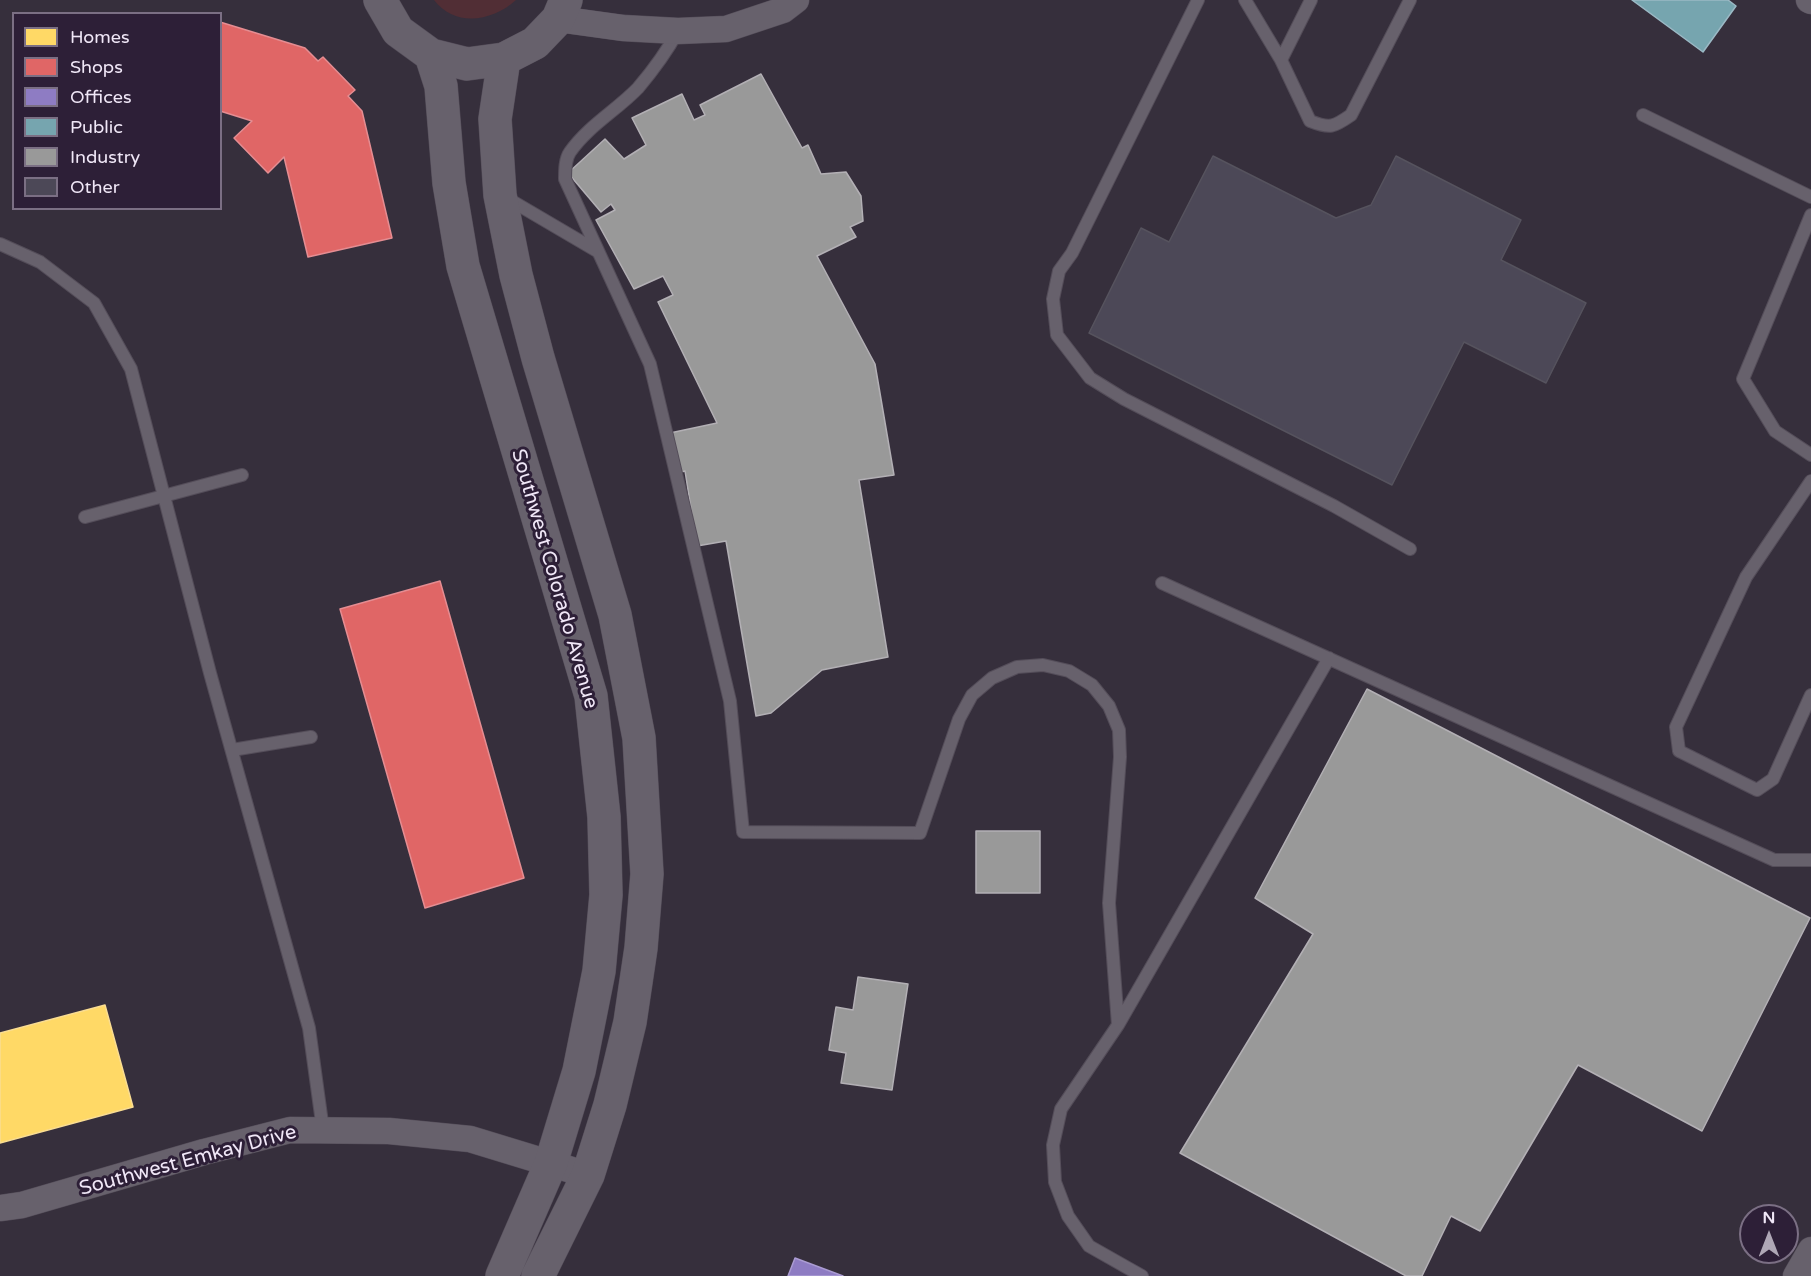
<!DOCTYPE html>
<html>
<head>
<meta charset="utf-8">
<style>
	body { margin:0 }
	#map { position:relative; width:1811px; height:1276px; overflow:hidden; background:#362f3c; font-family:"Varela Round",sans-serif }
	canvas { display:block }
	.legend { position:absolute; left:12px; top:12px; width:210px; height:198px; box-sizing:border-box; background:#2d1f37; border:2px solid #7b6f84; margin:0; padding:8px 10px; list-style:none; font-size:18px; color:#f0e7f7 }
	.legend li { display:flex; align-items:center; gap:12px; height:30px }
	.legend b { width:30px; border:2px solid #7b6f84 }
	.north { position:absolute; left:1739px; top:1204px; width:60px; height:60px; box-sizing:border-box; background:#2d1f37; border:2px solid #7b6f84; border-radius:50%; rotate:0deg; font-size:16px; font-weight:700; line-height:24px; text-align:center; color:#f0e7f7 }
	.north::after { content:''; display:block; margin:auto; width:21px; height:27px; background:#afa7b6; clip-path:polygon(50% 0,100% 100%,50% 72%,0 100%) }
</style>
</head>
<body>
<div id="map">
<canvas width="1811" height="1276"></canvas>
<ul class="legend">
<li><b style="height:16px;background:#ffd966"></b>Homes</li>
<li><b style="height:16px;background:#e06666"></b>Shops</li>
<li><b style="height:16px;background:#8e7cc3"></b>Offices</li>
<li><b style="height:16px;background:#76a5af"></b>Public</li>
<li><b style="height:16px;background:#999"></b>Industry</li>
<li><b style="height:16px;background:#4c4857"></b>Other</li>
</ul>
<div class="north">N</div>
</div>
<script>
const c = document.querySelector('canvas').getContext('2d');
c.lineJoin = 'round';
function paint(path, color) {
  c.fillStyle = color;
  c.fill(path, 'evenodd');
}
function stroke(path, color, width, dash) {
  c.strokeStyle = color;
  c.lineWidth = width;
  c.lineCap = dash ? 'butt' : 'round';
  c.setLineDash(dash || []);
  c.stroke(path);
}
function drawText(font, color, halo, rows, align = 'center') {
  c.font = font + ' "Varela Round",sans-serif';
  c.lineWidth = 6;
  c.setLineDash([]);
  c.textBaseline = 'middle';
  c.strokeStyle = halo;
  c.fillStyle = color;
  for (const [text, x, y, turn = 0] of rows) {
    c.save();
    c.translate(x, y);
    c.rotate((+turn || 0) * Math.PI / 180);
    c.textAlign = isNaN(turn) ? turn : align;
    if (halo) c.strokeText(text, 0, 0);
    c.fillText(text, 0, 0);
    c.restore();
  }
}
paint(new Path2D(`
	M434 0H516C493 21 455 28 434 0Z`), '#512e35');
const homes = new Path2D(`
	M105 1005 133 1107 0 1143V1033Z`);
paint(homes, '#ffd966');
stroke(homes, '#fadd92', 1.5);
const shops = new Path2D(`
	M220 22 305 48 318 61 323 57 355 90 348 96 362 111 392 238 308 257 284 157 268 173 234 138 252 121 220 111Z
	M440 581 524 878 425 908 340 609Z`);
paint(shops, '#e06666');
stroke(shops, '#e58d92', 1.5);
const offices = new Path2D(`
	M795 1258 843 1276H788Z`);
paint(offices, '#8e7cc3');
stroke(offices, '#ab9cd3', 1.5);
const public = new Path2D(`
	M1632 0H1728L1736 6 1703 52Z`);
paint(public, '#76a5af');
stroke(public, '#9bb9c5', 1.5);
const industry = new Path2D(`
	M761 74 802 148 808 145 821 174 846 172 861 196 863 221 850 227 856 237 817 256 875 364 894 475 859 480 888 657 822 670 771 713 756 716 726 541 697 546 685 471 678 473 670 433 717 423 658 302 673 295 663 276 634 289 596 220 615 210 611 204 601 212 568 173 605 139 624 159 646 145 632 118 682 94 694 120 705 115 700 105Z
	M1367 689 1810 918 1702 1131 1578 1065 1480 1231 1451 1216 1422 1276H1406L1180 1153 1313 934 1255 898Z
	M976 831H1040V893H976Z
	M858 977 908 984 892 1090 841 1083 846 1053 829 1050 836 1007 853 1010Z`);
paint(industry, '#999');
stroke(industry, '#b3b0b5', 1.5);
const building = new Path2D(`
	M1213 156 1336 218 1371 205 1396 156 1521 220 1501 260 1586 303 1546 383 1464 342 1392 485 1089 333 1141 228 1169 242Z`);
paint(building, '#4c4857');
stroke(building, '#56535e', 1.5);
const service = new Path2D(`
	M1198 0 1072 253 1059 271 1053 299 1057 335 1090 378 1124 399 1334 506 1410 549
	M1245 0 1281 60 1310 121C1330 129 1334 127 1351 115L1410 0
	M678 31C666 53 655 68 638 88 617 110 588 126 570 152 565 159 565 170 565 179L650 364 730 701 743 832 920 833 959 719 972 695 992 678 1017 667 1043 665 1069 671 1092 685 1109 706 1119 730 1120 757 1109 903 1118 1025 1061 1109 1053 1145 1055 1182 1068 1216 1089 1246 1142 1276
	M1281 60 1311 0
	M1643 115 1811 197
	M505 197 597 251
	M1811 215 1743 379 1775 431 1811 455
	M0 244 40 262 94 303 131 369 210 673 309 1028 323 1130
	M1811 481 1746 577 1676 727 1679 751 1757 790 1773 779 1811 695
	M85 517 242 475
	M1162 583 1774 860H1811
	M232 750 311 737
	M1118 1025 1329 658`);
const minor = new Path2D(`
	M1809 0 1811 1
	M558 19 623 28 678 31 726 29 783 10 796 0
	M0 1208 22 1205 204 1152 290 1130 389 1131 470 1139 588 1175
	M1796 1276 1811 1250`);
const secondary = new Path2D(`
	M380 0 398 31 431 55 467 64 504 59 535 43 558 19 566 0
	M431 55 441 86 449 183 463 266 591 696 604 817 606 895 599 971 579 1071 551 1163 502 1276
	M504 59 495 119 500 195 516 275 538 358 615 615 639 738 647 874 641 948 630 1022 610 1105 588 1175 538 1276`);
stroke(service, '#544d59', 14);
stroke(minor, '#544d59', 27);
stroke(secondary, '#544d59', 34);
stroke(service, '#67616c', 12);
stroke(minor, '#67616c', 26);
stroke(secondary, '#67616c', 33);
drawText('20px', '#f0e7f7', '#2d1f37', [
	["Southwest Colorado Avenue",554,579,74],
	["Southwest Emkay Drive",188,1161,-15]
]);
</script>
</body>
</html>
